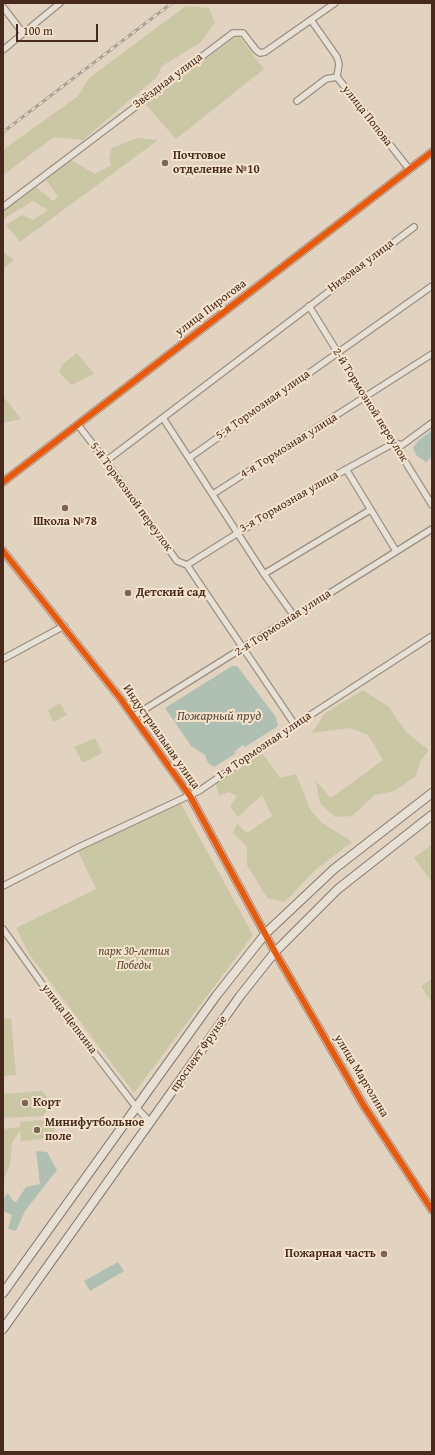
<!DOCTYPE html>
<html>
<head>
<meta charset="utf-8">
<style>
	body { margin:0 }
	#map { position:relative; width:435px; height:1455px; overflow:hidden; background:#e1d3bf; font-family:"Gentium Book Plus",serif }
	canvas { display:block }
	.frame { position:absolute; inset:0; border:4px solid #48291e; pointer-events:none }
	.scale { position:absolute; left:16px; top:24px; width:82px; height:18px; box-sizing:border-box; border:2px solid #48291e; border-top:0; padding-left:5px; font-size:12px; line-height:14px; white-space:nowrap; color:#48291e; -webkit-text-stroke:3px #f5e4cc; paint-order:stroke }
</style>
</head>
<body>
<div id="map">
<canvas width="435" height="1455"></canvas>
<div class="frame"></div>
<div class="scale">100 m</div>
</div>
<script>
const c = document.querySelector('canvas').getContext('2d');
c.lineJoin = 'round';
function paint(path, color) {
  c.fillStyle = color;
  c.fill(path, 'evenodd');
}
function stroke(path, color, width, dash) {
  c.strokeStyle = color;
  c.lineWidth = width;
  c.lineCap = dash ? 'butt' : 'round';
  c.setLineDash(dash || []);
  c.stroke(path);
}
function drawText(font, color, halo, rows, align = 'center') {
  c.font = font + ' "Gentium Book Plus",serif';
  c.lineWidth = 4;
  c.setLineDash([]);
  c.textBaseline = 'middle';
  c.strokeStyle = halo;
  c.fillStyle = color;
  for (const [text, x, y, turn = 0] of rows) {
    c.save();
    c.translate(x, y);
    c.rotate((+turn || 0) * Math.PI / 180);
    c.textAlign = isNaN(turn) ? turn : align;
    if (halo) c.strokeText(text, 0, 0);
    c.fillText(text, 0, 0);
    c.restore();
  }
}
paint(new Path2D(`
	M186 6 209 8 215 23 200 43 162 66 157 77 83 140 54 137 3 175V150L78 96 89 78Z
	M238 35 264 69 176 139 146 105Z
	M137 138 158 140 20 242 6 225 22 215 33 220 48 210 33 201 3 219V212L36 187 53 201 58 197 46 180 71 160 95 174 111 165 109 157 112 148Z
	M3 252 14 260 3 269Z
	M77 353 94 374 71 385 59 372 63 364Z
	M3 396 21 419 3 423Z
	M363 690 389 707 407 733 429 750 421 760 415 777 394 791 375 795 352 816 335 817 320 803 316 781 331 798 383 760 368 735 350 728 312 733 324 714Z
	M60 703 67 715 53 722 48 710Z
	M95 738 102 753 83 763 74 747Z
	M262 753 280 778 296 774 311 811 321 822 352 842 314 871 285 902 267 898 247 865V846L233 833 237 824 247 833 272 816 262 795 238 817 230 806 237 796 229 792 219 796 216 784Z
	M181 804 253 935 134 1093 29 954 16 928 96 889 78 851Z
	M432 844V882L414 858Z
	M432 979V1003L421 986Z
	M11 1018 16 1075 3 1076V1019Z
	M42 1091 47 1097 48 1110 43 1116 3 1118V1094Z
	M54 1119 55 1138 21 1141 20 1130 12 1143 10 1165 3 1181V1129L20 1127V1122Z`), '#cac7a4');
paint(new Path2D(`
	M432 430V457L426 462 417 456 413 448 418 441Z
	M232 666H237L276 717 278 726 245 747 243 745 234 752 235 754 214 767 208 763 205 755 191 746 165 708Z
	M36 1151 47 1152 57 1170 25 1211 16 1231 8 1229 12 1215 3 1211V1199L8 1193 14 1202 17 1201 26 1187 40 1184Z
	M118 1262 124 1271 90 1291 84 1281Z`), '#afc0b3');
const minor = new Path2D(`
	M3 7 23 33
	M311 20 337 57 339 64 337 77 409 169
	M3 50 60 3
	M297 101 326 79 337 77
	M3 207 233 33H243L256 50 260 53 265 52 335 3
	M309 306 432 505
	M163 418 264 574 294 616
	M78 425 106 461 177 561 187 565
	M189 458 432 286
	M106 461 414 227
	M346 469 396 551
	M213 494 432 354
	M187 565C254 522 323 481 394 443L402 445 432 423
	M187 565 295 725
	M264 574 370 510
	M3 659 64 626
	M134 716 432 529
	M3 886 79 847 199 791 295 725 432 636
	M3 929 52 998 136 1107 150 1122`);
const tertiary = new Path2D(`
	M3 482 432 152
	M3 551 120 698 190 796 275 952 364 1106 432 1210`);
const secondary = new Path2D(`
	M3 1293 216 996 266 933 334 869 432 793
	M3 1329 240 996 275 952 338 889 432 815`);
stroke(minor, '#9b8f83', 8);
stroke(tertiary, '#9b8f83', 9);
stroke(secondary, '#85796e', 10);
stroke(minor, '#e7e0d5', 5.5);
stroke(tertiary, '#e7e0d5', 7);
stroke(secondary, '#e7e0d5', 8);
const rail = new Path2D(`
	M3 132 172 3`);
stroke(rail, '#aba39a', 3);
stroke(rail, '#f5e4cc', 1.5, [4.5]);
stroke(new Path2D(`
	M3 482 432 152
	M3 551 120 698 190 796 275 952 364 1106 432 1210`), '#e8590c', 6);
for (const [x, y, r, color] of [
	[165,163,4,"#7e6456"],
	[65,508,4,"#7e6456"],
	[128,593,4,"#7e6456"],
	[25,1103,4,"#7e6456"],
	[37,1130,4,"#7e6456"],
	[384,1254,4,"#7e6456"]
]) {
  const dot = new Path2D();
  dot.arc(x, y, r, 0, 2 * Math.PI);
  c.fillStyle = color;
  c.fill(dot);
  stroke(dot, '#f5e4cc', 1.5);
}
drawText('12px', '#48291e', '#f5e4cc', [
	["Звёздная улица",168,81,-37],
	["улица Попова",367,116,52],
	["Низовая улица",361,266,-37],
	["улица Пирогова",211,308,-37],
	["5-я Тормозная улица",263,405,-35],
	["2-й Тормозной переулок",370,405,58],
	["4-я Тормозная улица",289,446,-32],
	["5-й Тормозной переулок",131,497,54],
	["3-я Тормозная улица",289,502,-30],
	["2-я Тормозная улица",283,623,-33],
	["Индустриальная улица",161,737,55],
	["1-я Тормозная улица",264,746,-34],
	["улица Щепкина",69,1019,53],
	["проспект Фрунзе",199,1054,-55],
	["улица Марголина",361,1076,59]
]);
drawText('bold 12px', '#48291e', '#f5e4cc', [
	["Почтовое",173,156],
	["отделение №10",173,170],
	["Школа №78",65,522,"center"],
	["Детский сад",136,593],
	["Корт",33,1103],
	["Минифутбольное",45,1123],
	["поле",45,1137],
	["Пожарная часть",376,1254,"right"]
], 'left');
drawText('italic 12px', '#5e4734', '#f5e4cc', [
	["парк 30-летия",134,952],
	["Победы",134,966]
]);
drawText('italic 13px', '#58463b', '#f5e4cc', [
	["Пожарный пруд",219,717]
]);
</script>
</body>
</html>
